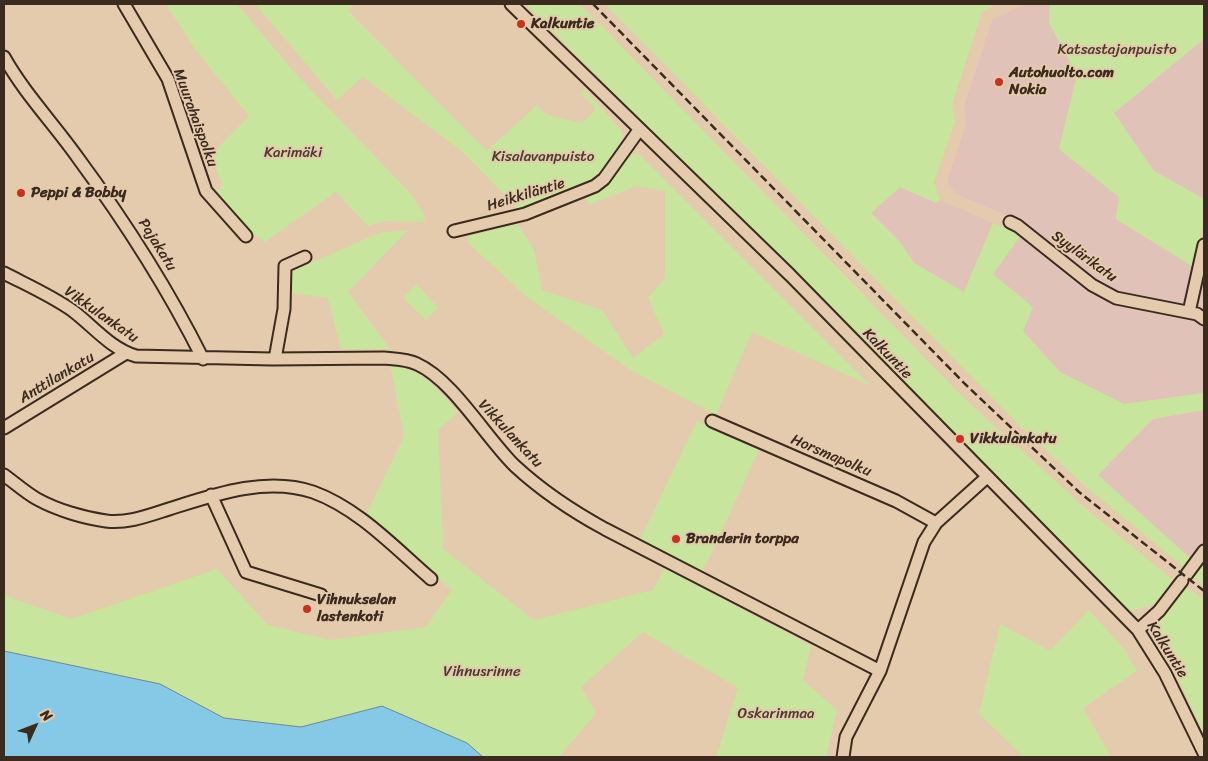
<!DOCTYPE html>
<html>
<head>
<meta charset="utf-8">
<style>
	body { margin:0 }
	#map { position:relative; width:1208px; height:761px; overflow:hidden; background:#e5cbad; font-family:Sriracha,sans-serif }
	canvas { display:block }
	.frame { position:absolute; inset:0; border:5px solid #3b2a1e; pointer-events:none }
	.north { position:absolute; left:10px; top:701px; width:50px; height:50px; -webkit-text-stroke:4px #e5cbad; paint-order:stroke; rotate:47deg; font-size:14px; font-weight:700; line-height:20px; text-align:center; color:#3b2a1e }
	.north::after { content:''; display:block; margin:auto; width:18px; height:22px; background:#3b2a1e; clip-path:polygon(50% 0,100% 100%,50% 72%,0 100%) }
</style>
</head>
<body>
<div id="map">
<canvas width="1208" height="761"></canvas>
<div class="frame"></div>
<div class="north">N</div>
</div>
<script>
const c = document.querySelector('canvas').getContext('2d');
c.lineJoin = 'round';
function paint(path, color) {
  c.fillStyle = color;
  c.fill(path, 'evenodd');
}
function stroke(path, color, width, dash) {
  c.strokeStyle = color;
  c.lineWidth = width;
  c.lineCap = dash ? 'butt' : 'round';
  c.setLineDash(dash || []);
  c.stroke(path);
}
function drawText(font, color, halo, rows, align = 'center') {
  c.font = font + ' Sriracha,sans-serif';
  c.lineWidth = 4;
  c.setLineDash([]);
  c.textBaseline = 'middle';
  c.strokeStyle = halo;
  c.fillStyle = color;
  for (const [text, x, y, turn = 0] of rows) {
    c.save();
    c.translate(x, y);
    c.rotate((+turn || 0) * Math.PI / 180);
    c.textAlign = isNaN(turn) ? turn : align;
    if (halo) c.strokeText(text, 0, 0);
    c.fillText(text, 0, 0);
    c.restore();
  }
}
paint(new Path2D(`
	M1025 4H1050L1049 23 1077 75 1059 149 1119 197 1116 219 1192 266 1185 303 1182 305 1129 298 1109 289 1022 222 956 194 948 184V178L966 125 964 106 992 20Z
	M1204 39V199L1154 171 1114 113Z
	M900 187 936 203 940 200 993 223 964 292 914 263 901 243 871 213Z
	M1021 235 1110 300 1126 306 1180 313 1195 317 1204 324V393L1124 404 1060 372 1023 331 993 274Z
	M1204 276V313L1198 307 1197 302Z
	M1204 410V543L1191 559 1098 475 1153 419Z`), '#e0c2b9');
paint(new Path2D(`
	M166 4H237L293 71 410 193 424 214 425 222 385 221 368 226 336 192 265 242 245 228 213 193 223 187 211 155 249 116 195 49Z
	M255 4H355L348 11 487 151 537 105 547 115 582 123 596 109 581 93 585 90 622 131 623 137 603 174 585 187 520 211 463 152 363 77 337 100Z
	M526 4H580L963 397 1084 507 1172 579C1160 604 1156 605 1129 611L792 268 640 119Z
	M605 4H997L982 12 952 105 955 122 934 182 940 200 936 203 900 187 871 213 901 243 914 263 964 292 993 223 1021 235 993 274 1033 307 1023 331 1060 372 1124 404 1204 393V410L1153 419 1098 475 1191 559 1184 567 1085 486 1019 425Z
	M1050 4H1204V39L1114 113 1154 171 1204 199V221L1192 266 1116 219 1119 197 1059 149 1077 75 1049 23Z
	M630 153 639 154 871 386 752 332 716 415 629 369 527 297 469 244 468 236 517 224 534 249 542 290 602 310 633 358 664 334 648 298 665 278V191L636 186 589 205 586 198 611 181Z
	M408 230 348 292 390 349H341L328 298 291 293 293 271 379 233Z
	M417 284 438 308 426 320 403 298Z
	M390 364C423 370 437 388 458 412L438 430 443 549 534 620 653 590 665 568 811 646 803 680 837 710 826 757H716L738 688 643 632 581 687 596 713 559 757H483L467 743 382 706 301 727 224 718 160 684 4 651V595L71 619 217 569 268 625 331 640 426 627 452 590 366 515 404 436Z
	M697 421 759 450 703 571 640 540Z
	M1204 561V585L1192 577Z
	M1187 588 1204 600V734L1168 656 1156 640 1161 620Z
	M1089 610 1124 649 1137 671 1083 708 1111 757H1024L979 714 1000 624 1050 651Z`), '#c7e59c');
const water = new Path2D(`
	M4 651 160 684 224 718 301 727 382 706 467 743 483 757H4Z`);
paint(water, '#86c9e7');
stroke(water, '#688997', 1);
stroke(new Path2D(`
	M1115 49 1127 55`), '#688997', 2.5);
const minor = new Path2D(`
	M124 4 168 79 206 191 246 236
	M511 4 790 275 1138 630 1165 673 1204 753
	M4 57C24 93 54 124 78 158 126 223 167 287 203 359
	M1010 222 1018 226 1092 285 1116 298 1197 314 1204 319
	M454 231 525 214 595 186 604 179 639 130
	M4 273C27 285 52 296 73 311 93 326 111 349 136 356L272 359 384 358C395 359 407 359 417 364 453 380 486 438 515 466 542 491 572 511 605 529L880 671
	M1189 312 1204 245
	M275 359 284 309 285 266 305 257
	M712 421 896 501 936 523
	M4 428 126 353
	M4 475C15 483 26 493 37 499 57 510 84 518 106 521 127 524 150 515 169 509 213 495 266 476 313 492 358 508 395 548 431 579
	M211 495 246 572 321 595
	M1187 574 1204 551
	M1138 630 1159 611 1182 581
	M843 757 846 737 880 671 924 542 936 523 987 477`);
stroke(minor, '#3b2a1e', 15);
stroke(minor, '#e5cbad', 11);
stroke(new Path2D(`
	M593 4 965 384 1079 492 1204 591`), '#3b2a1e', 2.5, [8, 4]);
for (const [x, y, r, color] of [
	[521,24,5,"#c8321e"],
	[999,82,5,"#c8321e"],
	[21,193,5,"#c8321e"],
	[960,439,5,"#c8321e"],
	[676,539,5,"#c8321e"],
	[307,609,5,"#c8321e"]
]) {
  const dot = new Path2D();
  dot.arc(x, y, r, 0, 2 * Math.PI);
  c.fillStyle = color;
  c.fill(dot);
  stroke(dot, '#e5cbad', 2);
}
drawText('bold 15px', '#3b2a1e', '#e5cbad', [
	["Kalkuntie",531,24],
	["Autohuolto.com",1009,73],
	["Nokia",1009,90],
	["Peppi & Bobby",31,193],
	["Vikkulankatu",970,439],
	["Branderin torppa",686,539],
	["Vihnukselan",317,600],
	["lastenkoti",317,617]
], 'left');
drawText('15px', '#493d2b', '#e5cbad', [
	["Katsastajanpuisto",1117,50],
	["Karimäki",293,153],
	["Kisalavanpuisto",543,157],
	["Vihnusrinne",482,672],
	["Oskarinmaa",776,714]
]);
drawText('15px', '#3b2a1e', '#e5cbad', [
	["Muurahaispolku",195,118,70],
	["Heikkiläntie",526,195,-17],
	["Pajakatu",157,245,58],
	["Syylärikatu",1084,257,36],
	["Vikkulankatu",101,315,35],
	["Kalkuntie",887,354,46],
	["Anttilankatu",57,378,-31],
	["Vikkulankatu",510,434,47],
	["Horsmapolku",831,456,23],
	["Kalkuntie",1167,650,58]
]);
</script>
</body>
</html>
